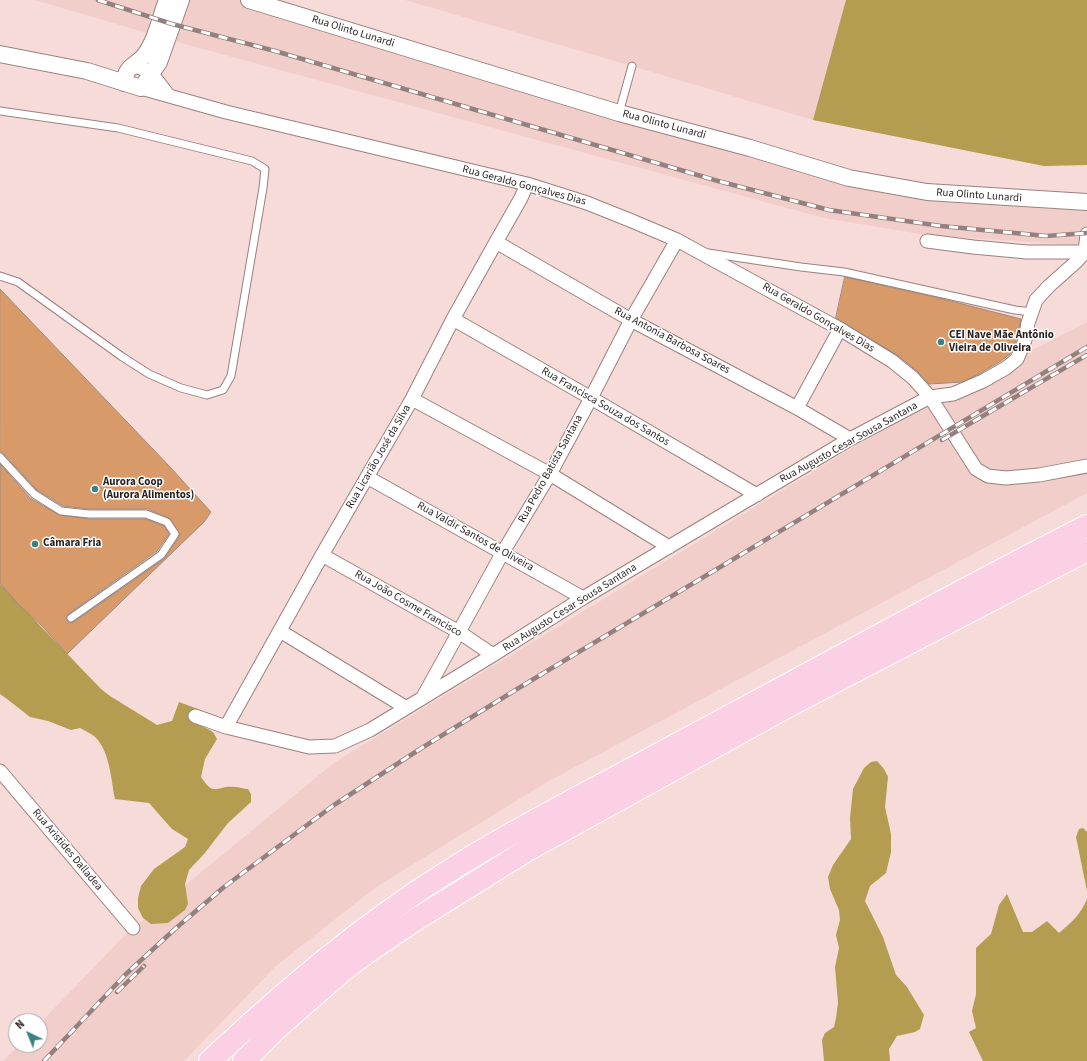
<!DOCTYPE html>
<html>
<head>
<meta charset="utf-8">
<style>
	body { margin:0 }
	#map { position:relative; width:1087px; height:1061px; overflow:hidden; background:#f7dbd8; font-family:"Source Sans 3",sans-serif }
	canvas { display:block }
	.north { position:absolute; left:8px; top:1013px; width:40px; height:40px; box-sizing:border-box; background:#fff; border:1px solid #a9a5a5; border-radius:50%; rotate:317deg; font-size:11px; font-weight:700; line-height:16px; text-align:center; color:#291f1e }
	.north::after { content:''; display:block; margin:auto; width:14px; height:18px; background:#3a8282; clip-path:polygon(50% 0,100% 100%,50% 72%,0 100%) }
</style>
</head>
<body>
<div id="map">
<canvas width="1087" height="1061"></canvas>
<div class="north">N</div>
</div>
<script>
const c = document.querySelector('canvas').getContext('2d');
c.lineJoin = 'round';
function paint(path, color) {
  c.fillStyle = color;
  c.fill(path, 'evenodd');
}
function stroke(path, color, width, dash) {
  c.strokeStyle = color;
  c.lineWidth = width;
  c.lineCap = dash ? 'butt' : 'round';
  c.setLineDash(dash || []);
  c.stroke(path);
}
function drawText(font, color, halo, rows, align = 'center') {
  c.font = font + ' "Source Sans 3",sans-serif';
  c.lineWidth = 3;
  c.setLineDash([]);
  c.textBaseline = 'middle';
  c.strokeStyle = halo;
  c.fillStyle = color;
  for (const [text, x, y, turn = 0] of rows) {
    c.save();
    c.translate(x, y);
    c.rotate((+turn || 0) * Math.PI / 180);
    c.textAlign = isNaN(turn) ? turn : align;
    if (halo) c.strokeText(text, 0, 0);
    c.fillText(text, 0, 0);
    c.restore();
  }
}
paint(new Path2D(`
	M35 0H249L849 178 1087 202V244L1074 245 926 235 824 218 181 43Z
	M405 0H1087V165L1044 166 813 120 632 66Z
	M1087 322V493L547 782 376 887 276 966 184 1061H3L19 1045H40V1023L126 934 335 762 908 414Z`), '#f2ceca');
paint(new Path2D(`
	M846 0H1087V165L1044 166 813 120Z
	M0 584 101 689 110 696 157 725 172 721 179 702 217 716 200 715 196 719 200 725 213 732 217 739 205 759 201 777C215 798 216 785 235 787 239 787 244 789 248 789L251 794V802L228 823 204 854 189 870 185 884 188 904 185 910 168 923 151 924 143 918 138 908V898L141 886 154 869 185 847 188 839 172 829 149 803 115 799C111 780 110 750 94 736 90 733 85 731 80 728L71 730 48 721 30 717 7 699 0 694Z
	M877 761 884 769 888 777 885 807 891 834V852L886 873 870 886 865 901 883 937 896 975 907 987 924 1015 920 1029 915 1032 897 1036 889 1049 890 1061H824L822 1040 825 1033 834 1027 836 1018 838 1003 835 967 839 948 836 935 840 920 839 910 830 889 828 877 833 865 851 839 850 818 853 789 864 768 871 762Z
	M1083 828 1087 832V891L1076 837 1079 829Z
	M1007 894 1023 932H1032L1047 921 1059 933C1071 923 1081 914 1087 899V1061H983L969 1032 976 1028 972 1011 976 994V948L991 934 999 905Z`), '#b49c51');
const building = new Path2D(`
	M845 277 943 299 1021 319 1017 338 1010 354 1001 361 979 374 962 382 929 384 918 372 897 355 836 318Z
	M0 289 170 467 211 512 204 522 67 654 43 627 17 603 0 583V464L30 498 59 515 89 519H145L164 526 169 534 157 551 68 614 66 619 69 623 74 622 164 559 179 537 180 534 169 518 148 509H89L63 506 37 490 4 454 0 452Z`);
paint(building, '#d99a69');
stroke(building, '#9e8a7c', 1);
const service = new Path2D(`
	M0 111 118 128 252 161 265 169 263 188 231 376 223 390 207 395 181 388 149 374 121 356 18 282 0 276
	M619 113 632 66
	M708 253 801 267 844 272 1015 310 1032 312
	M0 457 34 494 61 511 89 514H146L167 522 175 534 161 555 71 618`);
const minor = new Path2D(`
	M131 66C150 67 158 82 168 95
	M141 88 226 112 527 184 587 203 632 221 677 240 697 251 840 329 892 361 913 378 930 397 976 469 988 476 1006 478 1039 475 1087 466
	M927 241 973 247 1027 252H1087
	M496 242 631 320 797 408 850 439
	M453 319 591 398 757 495
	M412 399 550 474 669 547
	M797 408 840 329
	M367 477 583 598
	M322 555 459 632 493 655
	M280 631 405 707
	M423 697 503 552 550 474 591 398 631 320 677 240
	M195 716 226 727 309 747 335 746 370 730 493 655 583 598 850 439 930 397 953 394 983 381 1006 368 1017 359 1025 340 1028 323 1036 300 1049 286 1076 262 1085 252 1087 234
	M226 727 322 555 412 399 453 319 496 242 521 198 527 184
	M0 771 133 928`);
const tertiary = new Path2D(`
	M249 0 619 113 750 148 849 178 927 192 1087 202
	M0 54 87 71 141 88 145 83 159 62 181 0
	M124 83C126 65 135 67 144 56 156 41 160 18 167 0`);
const trunk = new Path2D(`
	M210 1061C285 991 362 925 449 871 489 845 533 822 575 799 630 770 685 740 739 711 855 649 970 585 1087 526
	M244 1061 278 1027 341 972 366 953 415 920 529 849 790 705 1087 550`);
stroke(service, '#9a817f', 9);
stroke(minor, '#9a817f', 15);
stroke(tertiary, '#9a817f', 18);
stroke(trunk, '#fff', 24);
stroke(service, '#fff', 7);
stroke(minor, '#fff', 13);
stroke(tertiary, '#fff', 16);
stroke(trunk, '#fcd0e4', 22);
const rail = new Path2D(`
	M98 0 172 24 275 51 718 181 829 210 941 226 1046 236 1087 233
	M942 440 1087 355
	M117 992 144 966
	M44 1061 125 975 175 929 224 887 334 805 420 749 522 686 1087 347`);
stroke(rail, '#94817f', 4.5);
stroke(rail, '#fff', 3, [9]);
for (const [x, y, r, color] of [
	[941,342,4,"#3a8282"],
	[95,489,4,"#3a8282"],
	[35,544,4,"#3a8282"]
]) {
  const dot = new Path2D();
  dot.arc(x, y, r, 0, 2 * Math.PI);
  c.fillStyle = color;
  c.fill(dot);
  stroke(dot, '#fff', 1.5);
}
drawText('11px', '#291f1e', '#fff', [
	["Rua Olinto Lunardi",353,32,17],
	["Rua Olinto Lunardi",664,125,15],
	["Rua Geraldo Gonçalves Dias",524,186,15],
	["Rua Olinto Lunardi",979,196,4],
	["Rua Geraldo Gonçalves Dias",818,318,30],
	["Rua Antonia Barbosa Soares",672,341,28],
	["Rua Francisca Souza dos Santos",605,407,30],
	["Rua Augusto Cesar Sousa Santana",849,443,-29],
	["Rua Licarião José da Silva",379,457,-60],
	["Rua Pedro Batista Santana",551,469,-61],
	["Rua Valdir Santos de Oliveira",475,537,29],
	["Rua João Cosme Francisco",408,604,30],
	["Rua Augusto Cesar Sousa Santana",570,608,-32],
	["Rua Aristides Dalladea",67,850,50]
]);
drawText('bold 11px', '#291f1e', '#fff', [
	["CEI Nave Mãe Antônio",949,336],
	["Vieira de Oliveira",949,349],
	["Aurora Coop",103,483],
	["(Aurora Alimentos)",103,496],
	["Câmara Fria",43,544]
], 'left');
</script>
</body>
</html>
